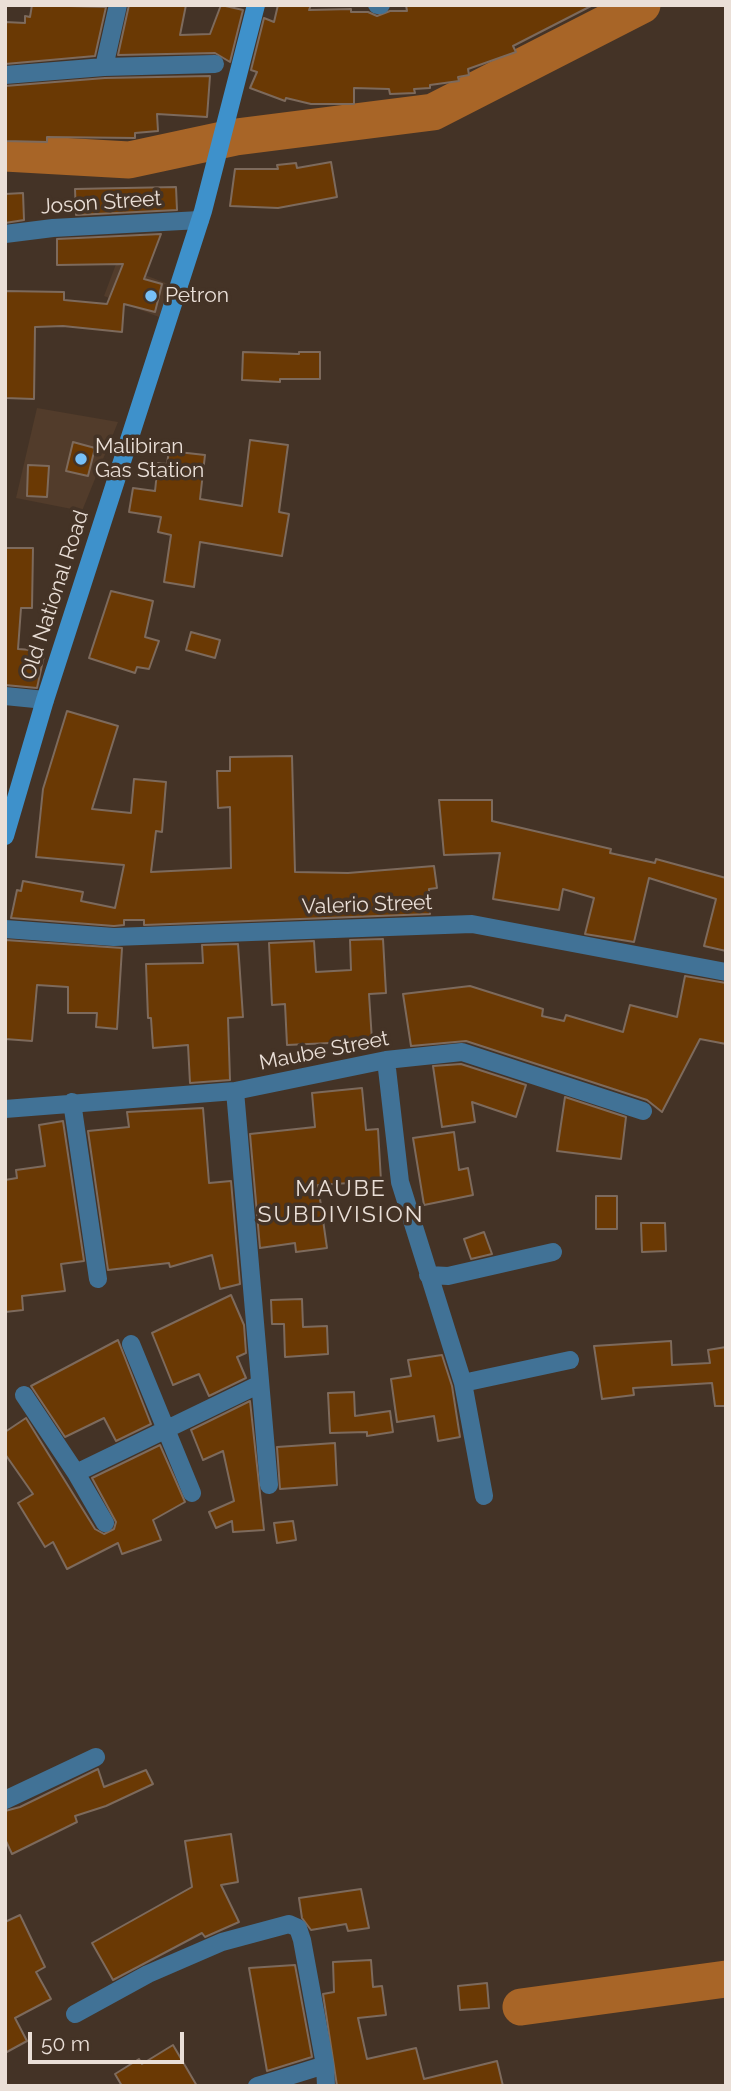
<!DOCTYPE html>
<html>
<head>
<meta charset="utf-8">
<style>
	body { margin:0 }
	#map { position:relative; width:731px; height:2091px; overflow:hidden; background:#443326; font-family:Raleway,sans-serif }
	canvas { display:block }
	.frame { position:absolute; inset:0; border:7px solid #eadfd7; pointer-events:none }
	.scale { position:absolute; left:28px; top:2032px; width:156px; height:32px; box-sizing:border-box; border:4px solid #eadfd7; border-top:0; padding-left:9px; font-size:21px; line-height:24px; white-space:nowrap; color:#eadfd7; -webkit-text-stroke:5px #443326; paint-order:stroke }
</style>
</head>
<body>
<div id="map">
<canvas width="731" height="2091"></canvas>
<div class="frame"></div>
<div class="scale">50 m</div>
</div>
<script>
const c = document.querySelector('canvas').getContext('2d');
c.lineJoin = 'round';
function paint(path, color) {
  c.fillStyle = color;
  c.fill(path, 'evenodd');
}
function stroke(path, color, width, dash) {
  c.strokeStyle = color;
  c.lineWidth = width;
  c.lineCap = dash ? 'butt' : 'round';
  c.setLineDash(dash || []);
  c.stroke(path);
}
function drawText(font, color, halo, rows, align = 'center') {
  c.font = font + ' Raleway,sans-serif';
  c.lineWidth = 7;
  c.setLineDash([]);
  c.textBaseline = 'middle';
  c.strokeStyle = halo;
  c.fillStyle = color;
  for (const [text, x, y, turn = 0] of rows) {
    c.save();
    c.translate(x, y);
    c.rotate((+turn || 0) * Math.PI / 180);
    c.textAlign = isNaN(turn) ? turn : align;
    if (halo) c.strokeText(text, 0, 0);
    c.fillText(text, 0, 0);
    c.restore();
  }
}
paint(new Path2D(`
	M116 264 171 285 159 317 104 296Z
	M37 408 118 422 82 511 16 498Z`), '#523c2b');
stroke(new Path2D(`
	M5 153 129 160 236 137 433 112 642 5
	M521 2007 726 1979`), '#a86527', 37);
const building = new Path2D(`
	M32 5 106 7 95 56 5 64V22L25 23V16L30 17Z
	M129 5H186L180 35 210 34 221 5 243 10 230 62 215 53 118 55Z
	M278 5H311L309 10 351 9V12H368L377 16 390 11H407L406 5H593L513 46 516 52 468 69 469 75 458 77 459 81 430 85V88L414 89 415 93 390 94 389 89 354 88V104H311L286 98 285 101 250 88 257 72 251 70 264 18 274 22Z
	M210 76 207 117 157 114 158 131 135 133V138L47 137V142L5 141V86L105 78Z
	M331 162 337 197 278 208 230 206 235 169H278L277 165 296 163 297 168Z
	M176 187 177 210 76 215 75 189Z
	M23 193 24 220 5 223V194Z
	M161 234 144 279 162 284 155 312 124 304 122 332 63 326 35 327 34 399 5 398V291L64 292V300L107 304 123 264 57 265V239Z
	M243 352 299 354V352H320V379H280V382L242 380Z
	M250 440 288 445 279 512 289 514 282 556 200 542 194 587 164 582 171 535 158 532 161 517 129 512 133 488 155 491 158 463 167 464 169 451 205 455 200 499 242 506Z
	M73 442 95 448 88 476 66 471Z
	M28 465 49 466 47 497 27 496Z
	M5 548H33L32 608H21L18 649 45 651 37 688 5 685Z
	M111 591 153 601 145 637 159 641 149 669 137 667 135 673 89 658Z
	M191 632 220 640 215 658 186 650Z
	M67 711 118 726 92 809 131 813 134 779 166 782 162 832 156 831 151 872 231 868 230 807 218 808 217 771H230V757L292 756 295 872 348 873 434 866 437 888 429 889 430 914 144 925V920H124V925L114 926 11 918 17 890 21 891 23 881 83 892 81 901 115 908 124 865 36 857 43 789Z
	M439 800H492V821L611 849 610 853 655 863 656 859 726 878V951L704 946 716 899 649 878 634 942 585 934 594 898 563 889 559 910 493 899 500 853 444 855Z
	M383 939 386 993 369 994 372 1041 287 1045 285 1004 272 1005 269 943 314 941 316 972 351 970 350 940Z
	M5 940 122 948 117 1029 96 1027 97 1013H68V987L37 985 32 1041 5 1039Z
	M238 944 243 1017 228 1018 230 1080 190 1083 188 1045 153 1048 151 1018H148L146 964 203 963 202 945Z
	M685 976 726 983V1044L700 1039 662 1112 647 1100 466 1041 411 1046 403 994 470 986 543 1009 542 1016 564 1021 566 1015 623 1032 630 1005 677 1017Z
	M461 1064 526 1085 516 1117 472 1102 475 1122 442 1127 433 1066Z
	M362 1088 366 1130 378 1129 381 1181 318 1185 327 1248 296 1252 295 1243 260 1248 250 1134 315 1127 312 1093Z
	M565 1097 626 1117 621 1159 557 1151Z
	M203 1108 209 1183 231 1181 240 1284 220 1289 212 1255 170 1267 169 1263 108 1270 88 1131 129 1127 127 1112Z
	M63 1121 84 1261 61 1264 65 1291 22 1296 23 1310 5 1312V1180L17 1178 16 1170 45 1166 39 1125Z
	M454 1132 459 1170 468 1168 473 1195 424 1205 413 1138Z
	M596 1196H617V1229H596Z
	M641 1223H665L666 1251 642 1252Z
	M484 1232 492 1254 471 1259 464 1239Z
	M231 1295 244 1325 246 1353 237 1357 246 1378 209 1396 199 1374 173 1385 152 1333Z
	M302 1299 303 1327 327 1326 328 1354 285 1357 284 1324H272L271 1300Z
	M118 1340 151 1424 116 1441 104 1418 65 1437 31 1386Z
	M671 1341 672 1365 710 1363 708 1350 726 1347V1406H715L712 1383 633 1388 634 1395 602 1399 594 1346Z
	M442 1355 452 1386 460 1437 438 1441 434 1416 397 1422 391 1379 411 1376 408 1360Z
	M354 1392 355 1416 390 1411 393 1432 367 1436V1432L330 1433 328 1393Z
	M250 1401 264 1530 233 1532 232 1521 216 1528 209 1512 234 1501 223 1451 203 1460 191 1430Z
	M26 1418 95 1529 104 1534 114 1529 116 1522 92 1478 160 1445 185 1502 153 1520 161 1540 122 1554 118 1543 67 1569 53 1542 45 1547 18 1503 33 1494 5 1454V1432Z
	M335 1443 337 1485 280 1489 277 1447Z
	M293 1521 296 1540 277 1543 274 1523Z
	M98 1769 104 1787 146 1770 153 1784 106 1806 75 1816 77 1822 12 1854 5 1839V1811L20 1807Z
	M231 1834 238 1882 221 1885 239 1922 205 1937 202 1933 113 1980 92 1943 192 1887 185 1841Z
	M361 1889 369 1928 348 1931 346 1924 311 1930 302 1918 299 1898Z
	M20 1915 45 1967 36 1972 51 1999 15 2018 27 2041 5 2053V1922Z
	M371 1960 373 1987 382 1986 386 2015 358 2018 367 2059 416 2048 424 2079 497 2061 503 2086H337L323 1994 334 1992 333 1962Z
	M295 1965 312 2057 267 2071 249 1968Z
	M487 1983 489 2008 460 2010 458 1986Z
	M173 2045 197 2086H122L115 2074 139 2059 142 2064Z`);
paint(building, '#6a3904');
stroke(building, '#7d6a5c', 2);
stroke(new Path2D(`
	M377 5H381
	M104 67 118 5
	M5 75 104 67 215 64
	M5 234 53 228 200 220
	M5 696 45 700
	M5 929 114 937 472 924 726 972
	M386 1060 400 1182 463 1383 484 1496
	M235 1091 269 1485
	M72 1102 98 1279
	M5 1109 235 1091 386 1060 462 1052 643 1111
	M428 1275 448 1276 553 1252
	M131 1344 192 1493
	M463 1383 570 1360
	M24 1395 76 1473 105 1523
	M76 1473 260 1384
	M5 1800 96 1757
	M75 2014 148 1974 222 1942 289 1924 298 1928 302 1940 325 2065 326 2086
	M257 2086 325 2065`), '#417296', 18);
stroke(new Path2D(`
	M5 836 45 700 203 211 256 5`), '#3e91cb', 18);
for (const [x, y, r, color] of [
	[151,296,7,"#77c0f7"],
	[81,459,7,"#77c0f7"]
]) {
  const dot = new Path2D();
  dot.arc(x, y, r, 0, 2 * Math.PI);
  c.fillStyle = color;
  c.fill(dot);
  stroke(dot, '#443326', 2.5);
}
drawText('21px', '#eadfd7', '#443326', [
	["Joson Street",101,203,-4],
	["Old National Road",55,595,-72],
	["Valerio Street",367,905,-2],
	["Maube Street",324,1051,-11]
]);
drawText('21px', '#eadfd7', '#443326', [
	["Petron",165,296],
	["Malibiran",95,447],
	["Gas Station",95,471]
], 'left');
c.letterSpacing = '2px';
drawText('23px', '#eadfd7', '#443326', [
	["MAUBE",341,1189],
	["SUBDIVISION",341,1215]
]);
c.letterSpacing = '0px';
</script>
</body>
</html>
